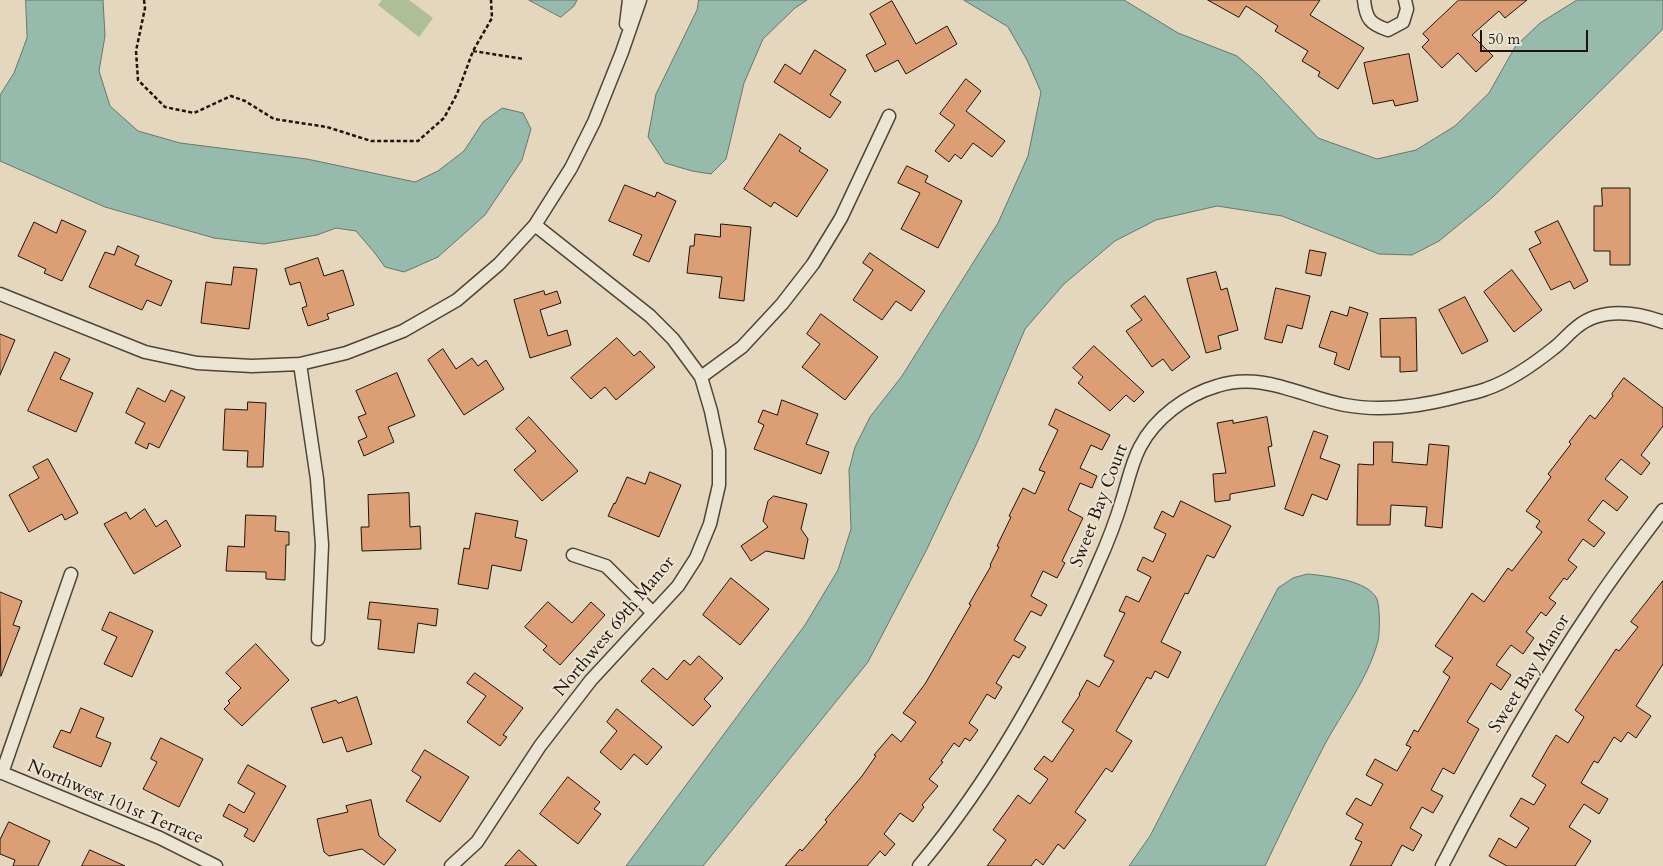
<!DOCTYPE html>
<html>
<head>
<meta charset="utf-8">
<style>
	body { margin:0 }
	#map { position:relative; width:1663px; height:866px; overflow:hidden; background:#e4d7bd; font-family:Cardo,serif }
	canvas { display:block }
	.scale { position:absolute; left:1480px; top:30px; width:108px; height:22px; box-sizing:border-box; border:2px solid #1f130a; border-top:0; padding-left:6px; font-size:15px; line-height:18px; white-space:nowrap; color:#1f130a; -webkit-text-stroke:4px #ede5d4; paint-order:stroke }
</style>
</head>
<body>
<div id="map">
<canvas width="1663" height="866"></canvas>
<div class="scale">50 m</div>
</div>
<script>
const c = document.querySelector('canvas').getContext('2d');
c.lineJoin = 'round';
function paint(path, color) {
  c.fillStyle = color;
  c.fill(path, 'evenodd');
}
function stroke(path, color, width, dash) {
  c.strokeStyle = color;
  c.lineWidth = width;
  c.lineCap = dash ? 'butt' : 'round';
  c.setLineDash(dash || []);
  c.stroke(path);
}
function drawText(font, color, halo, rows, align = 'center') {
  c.font = font + ' Cardo,serif';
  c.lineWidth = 4;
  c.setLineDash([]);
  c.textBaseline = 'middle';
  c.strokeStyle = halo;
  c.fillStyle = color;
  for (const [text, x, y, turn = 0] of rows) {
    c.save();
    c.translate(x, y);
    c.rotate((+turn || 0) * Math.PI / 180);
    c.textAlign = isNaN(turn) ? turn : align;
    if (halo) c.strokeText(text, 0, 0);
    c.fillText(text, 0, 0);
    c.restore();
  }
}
paint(new Path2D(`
	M382 0H409L433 18 419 37 378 5Z`), '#afbf95');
const water = new Path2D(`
	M26 0H103L105 36 99 71 110 106 138 131 180 143 307 159 415 182 438 171 464 151 483 122 502 108 523 113 531 129 522 160 485 215 438 257 404 272 385 267 374 252 356 231 336 228 317 235 264 244 214 238 105 207 0 161V95L14 73 27 38Z
	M529 0H577L574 6 561 17Z
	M699 0H807L795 8 763 39 744 83 726 159 711 174 692 171 665 163 648 137 656 94 697 10Z
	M964 0H1124L1178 33 1237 56 1260 76 1318 138 1377 159 1416 150 1455 126 1489 93 1515 47 1540 23 1577 0H1663V29L1493 197 1439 241 1412 255 1379 254 1282 216 1217 206 1156 220 1115 241 1064 284 1025 329 977 443 926 551 868 662 703 866H626L805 625 838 570 851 529 849 470 855 447 870 417 902 376 998 223 1028 156 1041 92 1027 60 1008 27Z
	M1308 574C1326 576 1368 580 1377 599 1380 608 1380 632 1378 641 1368 679 1342 712 1324 746 1303 786 1284 826 1265 866H1129L1150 836 1278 588 1293 578Z`);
paint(water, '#96baac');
stroke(water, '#66776b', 1);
const building = new Path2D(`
	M1208 0H1320L1310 15 1364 48 1338 89 1318 76 1320 72 1302 61 1308 51 1275 31 1278 26 1246 6 1239 17Z
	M1459 0H1527L1505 18 1499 11 1472 35 1493 56 1476 72 1458 53 1442 68 1422 47 1429 40 1423 34Z
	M892 1 916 44 947 26 957 44 906 74 898 60 875 72 866 55 886 44 870 14Z
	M815 50 846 70 830 95 841 102 830 118 774 82 785 64 800 74Z
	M1409 54 1418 101 1395 106 1393 100 1373 104 1364 63Z
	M966 79 981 91 966 111 1005 141 992 157 973 143 961 159 955 154 949 162 935 151 955 125 940 114Z
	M780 134 801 148 799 151 828 170 797 217 774 202 771 207 744 189Z
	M907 166 928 176 925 182 962 201 938 248 901 229 920 193 898 183Z
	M625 185 655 197 657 192 676 201 649 262 633 255 642 235 609 221Z
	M1602 188H1630V265H1610V251H1594V206H1602Z
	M62 220 86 231 62 281 44 273 46 269 18 256 34 222 56 233Z
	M1558 221 1588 281 1574 289 1570 281 1551 290 1529 249 1541 243 1535 232Z
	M721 224 751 227 744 301 719 298 722 277 687 273 690 246H694L695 234 720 237Z
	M118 246 139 256 135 265 172 281 161 306 147 300 142 310 89 287 105 252 114 255Z
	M1310 250 1326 253 1321 276 1306 273Z
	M870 253 925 291 911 311 896 301 882 320 853 300 873 270 863 263Z
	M318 258 324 276 343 270 354 305 327 314 329 319 308 326 302 308 307 306 300 282 290 285 285 269Z
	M234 267 257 269 249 329 201 323 206 282 231 285Z
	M1512 270 1542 310 1514 332 1484 292Z
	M1216 272 1221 290 1227 288 1238 330 1218 336 1221 349 1206 353 1187 279Z
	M1276 288 1310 296 1302 329 1287 325 1282 343 1265 339Z
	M544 291 545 295 557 291 561 303 540 310 548 336 567 330 571 345 530 358 514 300Z
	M1145 296 1190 357 1172 371 1163 359 1152 367 1126 331 1142 320 1131 306Z
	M1465 297 1488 341 1462 354 1439 310Z
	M1350 307 1368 313 1349 370 1334 364 1337 353 1319 347 1331 311 1347 316Z
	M821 314 878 357 845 400 802 367 820 344 807 334Z
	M1416 318 1417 371 1400 372V357H1381L1380 319Z
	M0 334 15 340 0 375Z
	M617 338 634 356 640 351 655 367 616 400 605 387 591 399 571 378Z
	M1094 346 1144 392 1134 402 1126 395 1110 411 1078 383 1083 377 1073 368Z
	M443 349 456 369 472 358 478 366 486 360 504 389 464 415 428 360Z
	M55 352 70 359 60 379 93 393 76 432 28 411Z
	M397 373 415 416 388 427 394 442 364 456 358 441 367 437 358 417 366 414 356 391Z
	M1624 378 1663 408V426L1641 455 1650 463 1641 475 1621 459 1605 479 1628 497 1617 511 1603 500 1588 520 1605 533 1594 547 1583 539 1568 560 1577 567 1567 580 1564 578 1549 598 1556 603 1546 616 1541 612 1526 632 1534 638 1523 654 1511 645 1496 665 1511 675 1501 690 1491 683 1467 722 1479 729 1454 774 1443 768 1431 790 1443 796 1433 813 1422 807 1410 828 1422 835 1413 851 1402 845 1391 866H1350L1362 842 1355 839 1363 824 1346 814 1356 798 1371 806 1383 784 1366 775 1375 759 1397 771 1411 747 1406 745 1414 730 1418 732 1450 677 1443 672 1453 658 1435 646 1472 593 1484 602 1508 568 1512 571 1542 532 1536 527 1540 521 1526 511 1551 477 1548 474 1571 444 1569 442 1590 415 1595 419 1613 396 1612 394Z
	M138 388 165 402 171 390 185 397 159 448 149 443 147 449 135 443 145 423 126 413Z
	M782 400 818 414 806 444 829 452 821 474 754 449 764 425 758 422 763 410 777 415Z
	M248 402 266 403 263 467H247L248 451 223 450 225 409 247 410Z
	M1056 409 1110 435 1102 450 1091 445 1080 468 1097 476 1092 488 1080 483 1068 510 1083 518 1062 561 1065 563 1057 578 1043 571 1031 596 1047 605 1041 616 1031 611 1014 640 1026 647 1019 658 1013 655 996 683 1002 687 995 699 987 694 969 723 978 730 970 741 965 738 959 747 954 743 941 761 943 762 929 779 938 786 922 805 924 807 913 822 900 813 884 834 895 844 885 856 880 851 867 866H785L800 849 802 851 827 822 825 820 862 776 876 756 874 755 892 734 901 742 916 722 903 713 925 684 971 605 969 604 991 566 990 565 999 547 997 546 1011 517 1009 516 1023 488 1035 494 1045 472 1039 470 1058 430 1049 425Z
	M529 417 578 471 542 501 514 470 536 451 516 429Z
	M1267 417 1272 446 1268 447 1275 486 1230 494V500L1215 502 1213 474 1226 473 1217 423 1233 420V423Z
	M1314 431 1328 436 1320 458 1340 465 1327 500 1312 494 1303 516 1285 509Z
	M1374 442H1393L1392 462 1427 465 1429 444 1449 446 1442 528 1425 526 1427 507 1391 505 1390 525H1357L1358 464 1373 465Z
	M48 459 78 513 65 520 62 514 29 532 9 495 39 478 33 467Z
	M650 472 681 485 659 537 608 516 614 503 615 504 627 477 645 484Z
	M409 493 410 527 420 526 421 549 362 551 361 527H369L368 495Z
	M774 496 807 504 801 529 808 539 804 559 766 551 751 561 741 546 768 527 763 521 768 501Z
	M1181 501 1231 526 1214 558 1207 555 1188 594 1185 593 1161 642 1181 652 1168 678 1155 671 1151 679 1147 677 1116 731 1132 741 1112 772 1106 768 1075 812 1086 820 1064 849 1058 844 1043 865 1036 859 1031 866H987L1006 840 993 830 1018 795 1030 804 1048 779 1034 769 1044 756 1052 762 1074 730 1062 722 1080 695 1079 694 1087 680 1099 687 1114 661 1104 656 1125 613 1119 611 1126 596 1139 602 1151 577 1137 570 1143 557 1153 562 1166 534 1154 528 1162 511 1173 517Z
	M145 509 156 527 166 520 181 546 134 574 104 524 126 512 130 519Z
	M476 513 518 521 515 537 527 540 521 571 492 565 488 589 458 584 464 548 469 549Z
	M246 515 276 516 275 531 289 532V545H286L285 580 266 579V572L226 571 228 546 244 547Z
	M731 578 769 609 740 645 703 615Z
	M1663 581V664L1636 706 1651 716 1636 738 1628 732 1621 742 1614 737 1598 763 1594 761 1581 783 1608 799 1599 814 1584 804 1569 827 1591 841 1575 866H1507L1489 856 1499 838 1516 848 1529 828 1510 816 1521 798 1534 805 1546 785 1532 776 1548 748 1556 735 1568 743 1584 717 1575 710 1616 649 1619 651 1638 627 1631 622Z
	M0 592 22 601 13 625 20 627 1 676Z
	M370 602 438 609 436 626 418 623 414 653 378 649 381 620 368 619Z
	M548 602 572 623 591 602 605 615 560 665 543 650 547 646 525 627Z
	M110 612 153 631 132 677 104 664 117 637 102 630Z
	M256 644 289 680 242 726 224 709 230 703 228 701 241 688 226 673Z
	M699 656 723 678 704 699 711 706 693 726 641 681 653 668 667 680 684 660 690 665Z
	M475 673 523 708 503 735 507 737 500 746 467 722 486 696 467 683Z
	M357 697 372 744 347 752 342 737 323 743 311 708 336 700 338 703Z
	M81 708 104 718 96 737 111 743 101 767 53 747 61 730 70 733Z
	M617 709 662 747 647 765 634 754 621 770 600 752 617 731 607 722Z
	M161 738 203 759 179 807 143 789 157 762 151 759Z
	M425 750 469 777 440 822 406 801 421 777 412 771Z
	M248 765 286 786 254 842 244 836 248 829 223 816 229 804 244 813 255 793 238 783Z
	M568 777 600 802 594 809 601 814 578 844 540 814Z
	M371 800 379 836 396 850 384 865 362 849 329 856 324 852 317 819 348 812 346 806Z
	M9 822 50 841 38 866H13L15 860 0 854V840Z
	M90 850 125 866H82Z
	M519 850 537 866H505Z`);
paint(building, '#dc9f75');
stroke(building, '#1f130a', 1);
const minor = new Path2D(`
	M1364 0C1366 19 1370 24 1388 30L1403 22 1407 9 1405 0
	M626 24 629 0
	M535 225 650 316 673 339 701 377
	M0 294 145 352 197 363 252 366 300 364 346 353 403 331 457 300 499 264 535 225 571 168 594 122 622 52 640 0
	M300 364 317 479 322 545 318 639
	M573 555 606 566 653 613
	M0 772 160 838 216 866
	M2 773 71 574
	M451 866 477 842 540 746 591 680 678 586 696 558 710 524 719 485V450L711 411 701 377 742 347 782 304 813 264 841 218 889 116
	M919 866C994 776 1051 673 1097 566 1107 544 1116 521 1123 497 1128 481 1132 462 1140 447 1155 418 1186 395 1217 386 1262 371 1302 397 1345 405 1383 412 1423 406 1460 396 1469 394 1478 392 1486 389 1510 381 1534 364 1554 348 1562 342 1569 333 1577 327 1601 307 1636 312 1663 322
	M1442 866C1487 778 1536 691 1592 608 1614 574 1639 542 1663 510`);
stroke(minor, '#504437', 15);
stroke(new Path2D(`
	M144 0 145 8 136 51 138 80 165 107 194 113 231 96 245 101 274 119 327 127 371 141H418L444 118 457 94 473 51 492 18 491 0
	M473 51 524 59`), '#1f130a', 2.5, [4, 2.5]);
stroke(minor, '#ede5d4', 12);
drawText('18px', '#1f130a', '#ede5d4', [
	["Sweet Bay Court",1100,506,-69],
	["Northwest 69th Manor",615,627,-50],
	["Sweet Bay Manor",1530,674,-58],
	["Northwest 101st Terrace",115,803,23]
]);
</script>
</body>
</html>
